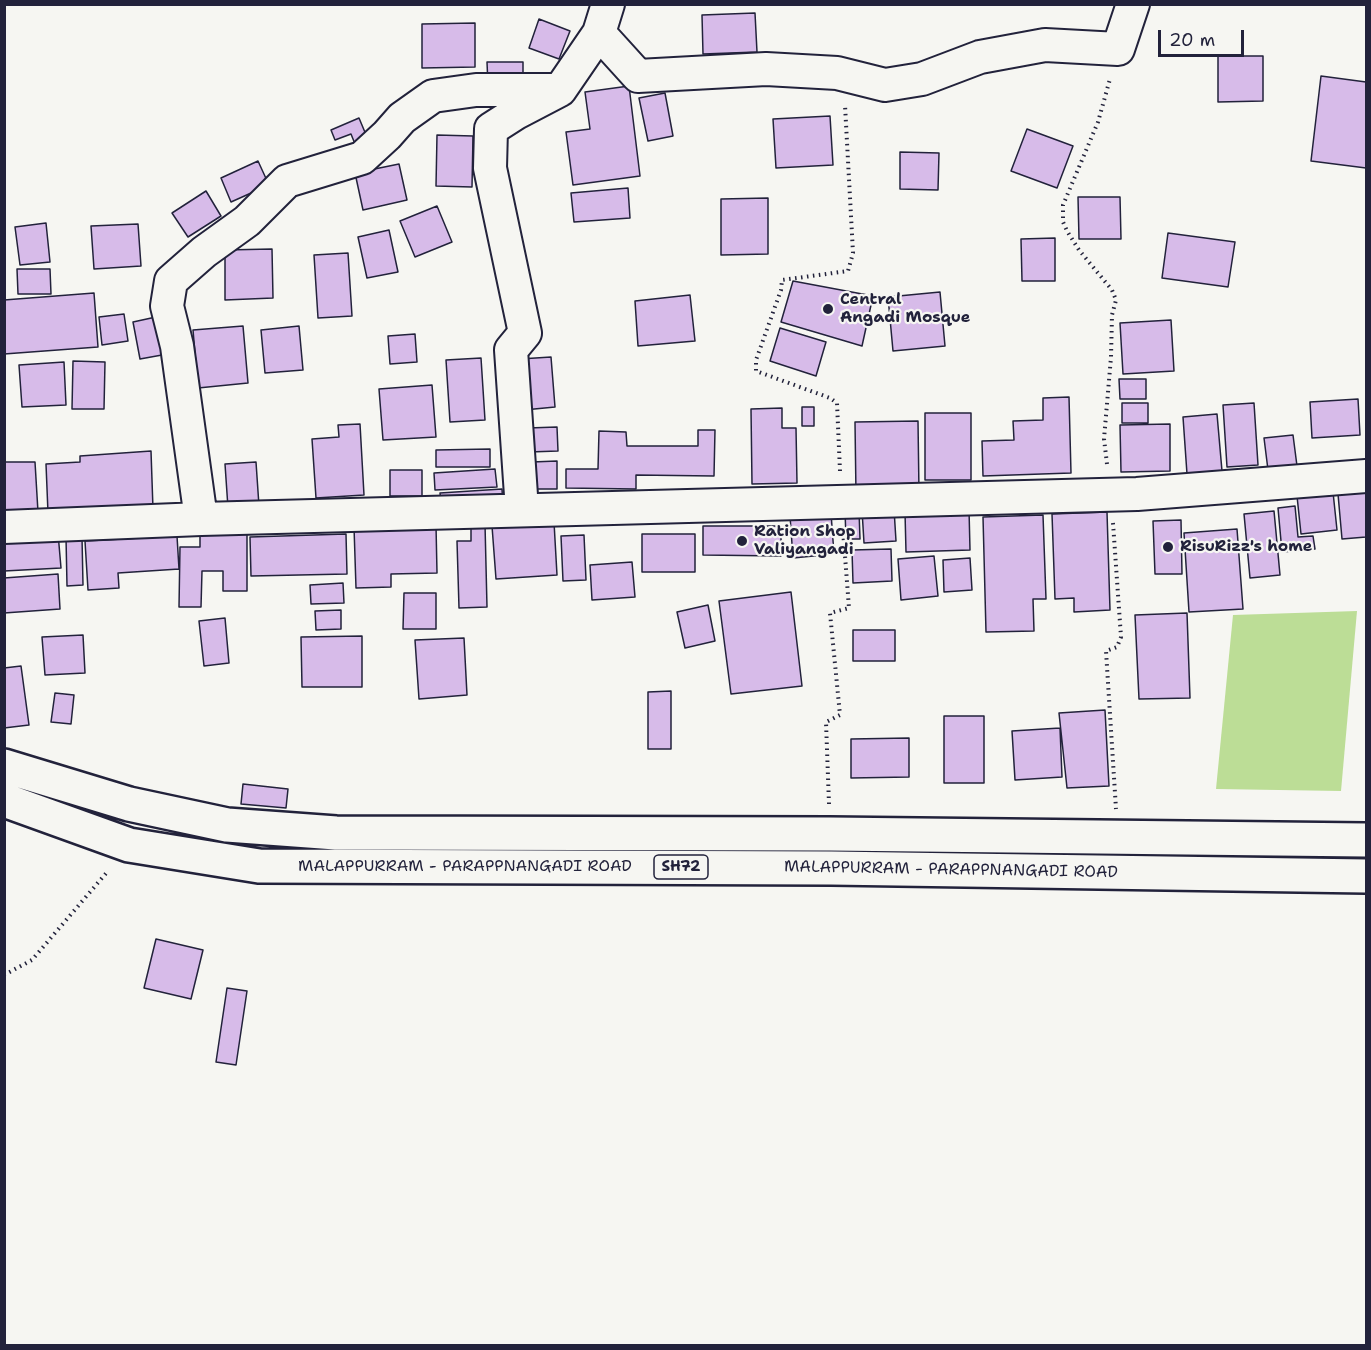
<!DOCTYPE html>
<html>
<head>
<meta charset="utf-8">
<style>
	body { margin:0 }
	#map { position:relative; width:1371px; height:1350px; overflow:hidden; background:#f6f6f2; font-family:"Shantell Sans",sans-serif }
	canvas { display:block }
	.frame { position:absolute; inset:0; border:6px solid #22223b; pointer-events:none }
	.scale { position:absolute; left:1158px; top:30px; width:86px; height:27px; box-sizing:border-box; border:3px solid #22223b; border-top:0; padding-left:8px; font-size:18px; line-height:21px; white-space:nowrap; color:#22223b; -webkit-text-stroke:4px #f6f6f2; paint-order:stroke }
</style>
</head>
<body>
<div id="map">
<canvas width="1371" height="1350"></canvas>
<div class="frame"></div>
<div class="scale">20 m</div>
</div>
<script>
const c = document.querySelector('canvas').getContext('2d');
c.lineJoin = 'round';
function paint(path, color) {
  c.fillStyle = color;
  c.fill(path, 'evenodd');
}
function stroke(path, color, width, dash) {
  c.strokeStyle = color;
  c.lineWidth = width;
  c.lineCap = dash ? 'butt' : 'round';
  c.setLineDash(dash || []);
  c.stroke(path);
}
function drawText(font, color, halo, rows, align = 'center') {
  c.font = font + ' "Shantell Sans",sans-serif';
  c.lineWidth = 4.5;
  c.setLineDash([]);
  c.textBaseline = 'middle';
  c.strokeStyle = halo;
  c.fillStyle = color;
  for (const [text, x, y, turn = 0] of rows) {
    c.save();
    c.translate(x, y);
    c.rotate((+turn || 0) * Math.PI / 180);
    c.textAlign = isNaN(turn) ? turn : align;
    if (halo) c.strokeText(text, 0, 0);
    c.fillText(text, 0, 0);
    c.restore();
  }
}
paint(new Path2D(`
	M1357 611 1341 791 1216 789 1233 615Z`), '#bcdd96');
const building = new Path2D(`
	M755 13 757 52 703 54 702 15Z
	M539 19 570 31 559 59 529 48Z
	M475 23V67L422 68V24Z
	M1218 56H1263V101L1218 102Z
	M487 62H523V85L488 86Z
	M1321 76 1366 82V168L1311 161Z
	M629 86 640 176 573 185 566 132 590 129 585 92Z
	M665 93 673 136 648 141 639 98Z
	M830 116 833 165 776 168 773 119Z
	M359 118 372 149 359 154 351 134 335 140 331 130Z
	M1027 129 1073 146 1057 188 1011 171Z
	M437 135 473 136 472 187 436 186Z
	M900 152 939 153 938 190 900 189Z
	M258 161 269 185 231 202 221 178Z
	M399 164 407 200 363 210 355 173Z
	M628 188 630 218 574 222 571 193Z
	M206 191 221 216 188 237 172 213Z
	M1078 197H1120L1121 239H1079Z
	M768 198V254L721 255V199Z
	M437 206 452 242 415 257 400 221Z
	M46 223 50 262 20 265 15 227Z
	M138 224 141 266 94 269 91 226Z
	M389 230 398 272 367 278 358 237Z
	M1168 233 1235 242 1228 287 1162 278Z
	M1055 238V281H1022L1021 239Z
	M272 249 273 298 225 300V250Z
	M348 253 352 316 318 318 314 255Z
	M17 269H50L51 294H18Z
	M793 281 873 296 862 346 781 322Z
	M940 292 945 346 893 351 888 297Z
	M94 293 98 347 4 354V300Z
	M690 295 695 341 638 346 635 301Z
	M124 314 128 341 102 345 99 317Z
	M165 315 173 353 140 359 133 322Z
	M1171 320 1174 371 1123 374 1120 323Z
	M243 326 248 383 198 388 193 330Z
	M299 326 303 370 265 373 261 330Z
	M780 328 826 342 816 376 770 361Z
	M415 334 417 362 390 364 388 336Z
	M551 357 555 407 524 410 520 359Z
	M481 358 485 420 450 422 446 360Z
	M73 361 105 362 104 409H72Z
	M64 362 66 405 22 407 19 365Z
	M1119 379H1146V399H1120Z
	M432 385 436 437 383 440 379 389Z
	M1069 397 1071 473 983 476 982 441 1014 440 1013 421 1043 420V398Z
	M1358 399 1360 435 1312 438 1310 402Z
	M1122 403H1148V423H1122Z
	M1254 403 1258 465 1227 467 1223 405Z
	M802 407H814V426H802Z
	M782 408V428H796L797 483 752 484 751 409Z
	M925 413H971V480H925Z
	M1217 414 1222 471 1187 474 1183 417Z
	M918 421 919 493 856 495 855 422Z
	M360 424 364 495 316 498 312 439 339 437 338 425Z
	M1170 424V471L1121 472 1120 425Z
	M557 427 558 451 529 452 528 428Z
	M698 430H715L714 476 636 475V489L566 488V469H598L599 431 626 432 627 446H698Z
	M1293 435 1297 466 1268 470 1264 438Z
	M490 449V467H436V450Z
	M151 451 153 509 48 513 46 464 80 462V456Z
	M557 461V489H532V462Z
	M4 462H35L38 512 4 514Z
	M256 462 259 506 228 508 225 464Z
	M495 469 497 487 435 490 434 473Z
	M390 470H422V496H390Z
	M502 489 503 507 442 511 440 493Z
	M1366 491V537L1342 539 1338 494Z
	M1333 492 1337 530 1301 534 1297 496Z
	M1295 506 1298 537 1313 536 1315 549 1282 552 1278 508Z
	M894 509 896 541 864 543 862 510Z
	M969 509 970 550 906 552 905 512Z
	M845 511H859L860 539H846Z
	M1274 511 1280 575 1250 578 1244 514Z
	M1107 512 1110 610 1074 612V598L1055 599 1052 514Z
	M831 513 834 554 793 558 790 516Z
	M1043 515 1046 599H1033L1034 631 986 632 983 517Z
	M1181 520 1182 574H1155L1153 521Z
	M554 522 557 575 496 579 492 526Z
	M471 524H485L487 607 459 608 457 541H471Z
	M436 525 437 573 391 574V587L356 588 354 527Z
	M703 526H781V556L703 555Z
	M200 528 247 529V591H223V571H202L201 607H179L180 547H200Z
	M1237 529 1243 609 1189 612 1184 533Z
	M58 533 61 568 4 571V537Z
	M346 534 347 574 251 576 250 537Z
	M642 534H695V572H642Z
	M584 535 586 580 563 581 561 536Z
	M177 536 179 569 118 573 119 588 88 590 85 541Z
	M66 537H82L83 585 67 586Z
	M891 549 892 581 853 583 852 550Z
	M934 556 938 596 901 600 898 559Z
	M970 558 972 590 944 592 943 560Z
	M632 562 635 597 592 600 590 565Z
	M58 574 60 609 4 613V578Z
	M343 583 344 603 311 604 310 585Z
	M791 592 802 686 731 694 719 601Z
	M404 593H436V629H403Z
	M708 605 715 641 685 648 677 612Z
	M341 610V629L316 630 315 611Z
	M1187 613 1190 698 1139 699 1135 615Z
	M225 618 229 663 204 666 199 621Z
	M853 630H895V661H853Z
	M83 635 85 673 45 675 42 637Z
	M362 636V687H302L301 637Z
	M464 638 467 695 419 699 415 640Z
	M21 666 29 725 4 728V668Z
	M671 691V749H648V692Z
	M55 693 74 695 71 724 51 722Z
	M1105 710 1109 786 1067 788 1059 713Z
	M944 716H984V783H944Z
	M1060 728 1062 777 1015 780 1012 731Z
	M909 738V777L851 778V739Z
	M243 784 288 789 286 808 241 804Z
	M156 939 203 950 191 999 144 988Z
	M227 988 247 991 236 1065 216 1062Z`);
paint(building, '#d7bbe9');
stroke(building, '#22223b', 1.5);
const street = new Path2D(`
	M599 33 638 76 766 69 837 73 885 85 922 79 980 57 1045 45 1118 49 1133 4
	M522 510 511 350 525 333 490 168 491 129 516 113 560 90 599 33 608 4
	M201 519 177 346 167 306 171 281 204 252 247 221 287 181 362 158 387 135 402 118 433 96 476 90H560
	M4 527 201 519 1137 494 1366 476`);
const primary = new Path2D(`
	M4 766 129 804 227 825 336 833 830 834 1366 840
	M4 800 129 845 259 866 831 868 1366 876`);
stroke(street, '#22223b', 36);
stroke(primary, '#22223b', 38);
stroke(new Path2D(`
	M1107 464 1104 439 1111 357 1112 315 1116 300 1112 290 1079 250 1067 231 1063 222V205L1098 122 1110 79
	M840 471 837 403 830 398 756 371V360L781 290 782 280 848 271 853 253 845 105
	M1113 523 1121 637 1117 647 1106 651 1116 809
	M829 804 826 722 840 715 830 613 849 608 843 530
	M4 975 32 960 108 871`), '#22223b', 4, [1.5, 4.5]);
stroke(street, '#f6f6f2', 32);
stroke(primary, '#f6f6f2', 33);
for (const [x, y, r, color] of [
	[828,309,6,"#22223b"],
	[742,541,6,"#22223b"],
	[1168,547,6,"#22223b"]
]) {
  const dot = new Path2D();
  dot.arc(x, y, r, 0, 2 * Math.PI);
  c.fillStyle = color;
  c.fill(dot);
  stroke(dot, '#f6f6f2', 2);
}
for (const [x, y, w] of [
	[681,867,54]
]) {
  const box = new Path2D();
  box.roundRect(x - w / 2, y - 12, w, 24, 4.5);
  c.fillStyle = '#f6f6f2';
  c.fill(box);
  stroke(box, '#22223b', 1.5);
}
drawText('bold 15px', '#22223b', null, [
	["SH72",681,867]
]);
drawText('bold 16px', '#22223b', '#f6f6f2', [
	["Central",840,300],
	["Angadi Mosque",840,318],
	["Ration Shop",754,532],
	["Valiyangadi",754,550],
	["RisuRizz's home",1180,547]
], 'left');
drawText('16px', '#22223b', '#f6f6f2', [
	["MALAPPURRAM - PARAPPNANGADI ROAD",465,867],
	["MALAPPURRAM - PARAPPNANGADI ROAD",951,870,1]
]);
</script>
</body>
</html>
